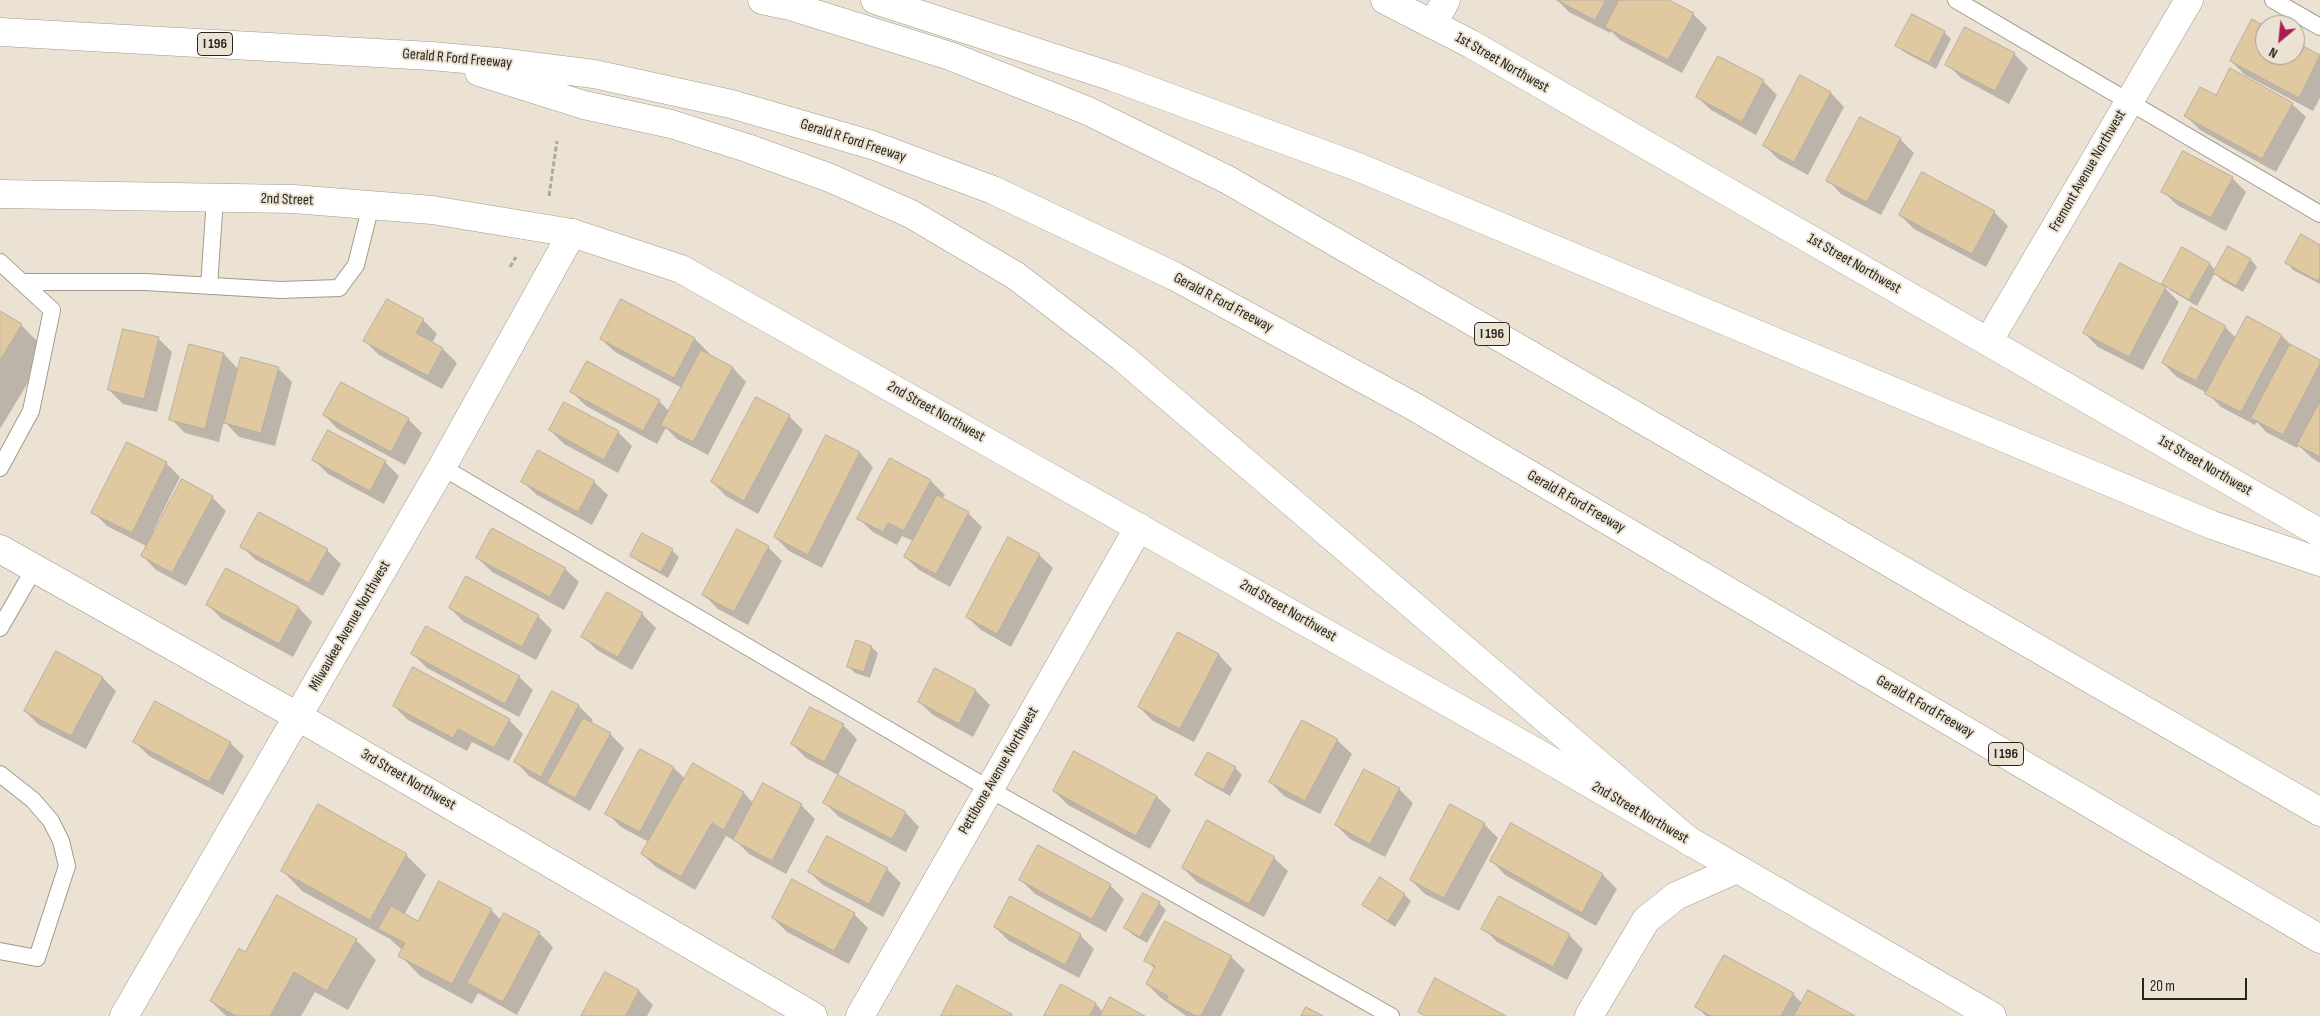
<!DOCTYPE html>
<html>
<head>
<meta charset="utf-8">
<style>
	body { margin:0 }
	#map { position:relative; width:2320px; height:1016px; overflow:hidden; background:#ebe2d3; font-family:"Sofia Sans Condensed",sans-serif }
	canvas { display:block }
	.north { position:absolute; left:2255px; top:15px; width:50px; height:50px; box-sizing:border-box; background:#ebe2d3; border:1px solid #9d968b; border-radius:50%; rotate:208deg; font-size:14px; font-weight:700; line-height:20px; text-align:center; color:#28251f }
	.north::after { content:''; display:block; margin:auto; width:18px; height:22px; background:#ac1c52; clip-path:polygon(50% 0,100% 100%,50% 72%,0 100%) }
	.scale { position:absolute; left:2142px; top:978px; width:105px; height:22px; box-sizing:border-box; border:2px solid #28251f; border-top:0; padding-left:6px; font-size:15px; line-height:18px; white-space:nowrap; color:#28251f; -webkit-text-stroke:4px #ebe2d3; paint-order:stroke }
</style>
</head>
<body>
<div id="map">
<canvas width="2320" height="1016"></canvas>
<div class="north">N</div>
<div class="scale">20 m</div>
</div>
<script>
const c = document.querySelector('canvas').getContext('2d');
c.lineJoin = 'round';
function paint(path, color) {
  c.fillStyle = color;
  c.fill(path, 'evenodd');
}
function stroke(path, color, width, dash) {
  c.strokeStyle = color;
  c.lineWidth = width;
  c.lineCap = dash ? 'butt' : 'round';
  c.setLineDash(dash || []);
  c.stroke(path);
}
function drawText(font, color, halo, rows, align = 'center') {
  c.font = font + ' "Sofia Sans Condensed",sans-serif';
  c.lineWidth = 4;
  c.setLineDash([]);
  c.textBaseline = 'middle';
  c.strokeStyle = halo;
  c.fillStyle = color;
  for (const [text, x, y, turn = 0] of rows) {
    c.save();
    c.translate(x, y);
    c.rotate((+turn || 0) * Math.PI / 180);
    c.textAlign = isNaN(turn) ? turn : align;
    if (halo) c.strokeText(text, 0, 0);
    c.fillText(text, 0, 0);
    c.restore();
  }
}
paint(new Path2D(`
	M1557 0H1667L1693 14 1707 28 1682 73 1620 40 1611 31 1610 33 1569 12Z
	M2265 27V55H2295V43L2320 56V98L2313 111 2245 75 2231 61Z
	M1944 32 1951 39 1936 69 1904 52 1897 45Z
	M2014 54 2028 68 2009 104 1961 78 1947 64Z
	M1718 57 1763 81 1777 95 1756 135 1711 110 1697 97Z
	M1800 77 1831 93 1844 107 1808 175 1778 159 1764 145Z
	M2292 104 2306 117 2276 172 2200 130 2186 116Z
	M1900 139 1914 153 1881 215 1841 194 1828 180Z
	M2184 152 2232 178 2246 192 2226 231 2177 205 2163 191Z
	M1994 212 2008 226 1986 267 1914 229 1900 215Z
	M2320 246V284L2293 270 2287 263Z
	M2229 248 2251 260 2257 267 2243 292 2222 280 2215 273 2197 306 2170 290 2163 283 2183 249 2210 264 2216 271Z
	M2121 265 2166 289 2179 302 2143 370 2098 347 2084 333Z
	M622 300 695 339 709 353 707 355 733 368 746 382 708 455 677 439 666 428 657 444 586 406 572 392 659 401 670 412 682 388 615 352 601 339Z
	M0 312 21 325 47 351 0 429Z
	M423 320 437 334 432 343 443 349 457 363 442 389 379 355 365 341Z
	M2225 327 2236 338 2282 336 2293 347 2320 361V463L2312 458 2298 445 2297 448 2266 432 2257 422 2255 425 2221 407 2207 393 2177 377 2163 363Z
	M158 338 172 352 157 412 123 404 109 390Z
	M224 354 239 370 278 368 292 382 275 446 239 437 224 421 219 442 185 433 171 419Z
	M564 403 618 432 632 446 618 473 564 444 550 430Z
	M324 415 408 419 422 433 405 465 338 429Z
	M789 416 803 430 758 514 726 496 712 482Z
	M827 436 860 453 873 467 822 568 789 551 775 537Z
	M127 444 166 463 180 477 153 531 155 532 212 497 226 511 186 586 156 570 143 556 148 547 107 526 93 512Z
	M314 460 385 462 399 476 384 504 328 474Z
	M890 460 931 481 945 495 942 499 968 513 982 527 950 587 919 570 905 557 913 541 902 536 897 545 873 532 859 519Z
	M523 482H594L608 495 592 525 537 495Z
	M242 547 327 550 341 564 323 596 256 560Z
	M768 547 782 561 748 625 718 609 704 595Z
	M672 550 679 557 668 578 639 562 632 555Z
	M1039 555 1053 568 1011 647 981 630 967 617Z
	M478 558 565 569 579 582 564 610 492 572Z
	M208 605 299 608 312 622 293 657 222 619Z
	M450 608 538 616 552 630 536 660 464 622Z
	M642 614 656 628 632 670 597 650 583 637Z
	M1178 634 1219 655 1232 669 1194 742 1153 721 1139 707Z
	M871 647 878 653 870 678 855 673 849 667Z
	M413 654 519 677 533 690 519 717 427 668Z
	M936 670 976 691 990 705 973 737 933 715 919 702Z
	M103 678 116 691 86 749 39 725 25 711Z
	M553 692 579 706 593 720 591 724 610 734 624 748 590 811 529 776 516 762Z
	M394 706 509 720 523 734 509 761 472 742 467 751 408 720Z
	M1302 722 1338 741 1352 754 1320 814 1284 796 1270 782Z
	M843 725 857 739 838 775 806 758 792 744Z
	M135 742 230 743 244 756 223 795 149 756Z
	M640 750 674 768 685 779 693 765 744 793 754 804 801 805 815 819 786 874 749 854 737 842 726 836 695 890 656 867 642 854 649 842 621 827 607 813Z
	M1208 753 1235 768 1242 775 1230 796 1204 781 1197 774Z
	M1399 789 1413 803 1385 857 1350 839 1336 825Z
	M1054 791 1157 797 1171 810 1150 849 1068 805Z
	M825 803 906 813 919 827 906 852 839 817Z
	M1484 824 1498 838 1459 911 1425 894 1411 880Z
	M1512 825 1603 875 1617 889 1596 926 1505 875 1492 861Z
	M406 855 426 875 404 915 419 922 491 910 502 921 539 933 553 947 517 1015 478 993 472 1004 420 976 400 955 402 950 390 939 302 891 282 870Z
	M1274 858 1288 871 1264 917 1197 882 1183 868Z
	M887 869 901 883 883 917 823 885 809 872Z
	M1021 880 1110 885 1124 899 1106 932 1035 894Z
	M1404 894 1411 901 1395 927 1363 905Z
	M1159 903 1166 910 1147 943 1133 935 1126 928Z
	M854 914 868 928 849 964 787 932 773 918Z
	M995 927 1080 935 1094 949 1079 978 1009 941Z
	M1483 928 1569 935 1583 949 1567 980 1497 942Z
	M356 940 376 960 348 1010 315 992 301 1016H226L211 1001 246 954Z
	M1231 957 1245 970 1221 1016H1186L1161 998 1147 984 1155 969 1146 960Z
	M605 973 639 991 653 1005 647 1016H583Z
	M1061 986 1096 1004 1103 1012 1142 1016H1046Z
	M1793 994 1802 1003 1852 1016H1706L1697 1007Z`), '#0003');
const building = new Path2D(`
	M1557 0H1606L1595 20Z
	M1619 0H1669L1694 13 1668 60 1605 27Z
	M1912 14 1945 31 1929 63 1895 46Z
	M2252 19 2265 26V55H2295V42L2320 55 2299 98 2230 61Z
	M1965 27 2015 53 1995 91 1945 65Z
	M1718 56 1764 80 1742 122 1696 97Z
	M2230 68 2293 103 2262 159 2184 116 2200 87 2216 95Z
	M1800 75 1831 92 1794 162 1763 146Z
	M1860 117 1901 138 1867 202 1826 181Z
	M2183 151 2233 177 2211 218 2161 192Z
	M1922 172 1995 211 1972 254 1899 215Z
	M2301 234 2320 245V276L2318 281 2285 263Z
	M2228 246 2251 259 2236 286 2213 273Z
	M2182 247 2210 263 2189 300 2162 284Z
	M2120 263 2166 287 2129 357 2083 333Z
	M387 299 424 319 416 333 443 348 428 376 363 341Z
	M621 299 695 338 674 378 600 339Z
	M2191 307 2226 326 2196 381 2162 363Z
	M0 311 22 324 0 361Z
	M2247 316 2282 335 2241 412 2205 394Z
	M123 329 159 337 144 399 108 390Z
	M189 344 224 353 205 429 169 420Z
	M2290 344 2320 360V364L2283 435 2251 418Z
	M701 350 733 367 693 442 661 425Z
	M241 357 279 367 261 433 224 423Z
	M587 361 660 400 643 431 570 392Z
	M341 382 409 418 391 452 323 415Z
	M756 397 790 415 744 501 711 482Z
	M2320 401V457L2297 445Z
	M564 402 619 431 604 460 549 430Z
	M328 430 386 461 370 491 312 460Z
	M826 435 860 452 808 555 774 537Z
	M127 442 167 462 132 533 91 513Z
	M538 450 595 481 578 512 521 482Z
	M890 458 931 480 904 531 888 523 883 532 857 519Z
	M182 479 213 496 172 573 141 556Z
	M937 495 969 512 936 574 904 557Z
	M259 512 328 549 309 583 240 547Z
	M492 528 566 568 550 597 476 558Z
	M737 529 769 546 734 612 702 595Z
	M642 533 673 549 661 572 630 556Z
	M1008 537 1040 554 997 634 966 617Z
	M226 568 299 607 279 644 206 605Z
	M466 576 539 615 522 647 449 608Z
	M607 592 643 613 618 657 581 637Z
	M426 626 520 676 505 704 411 654Z
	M1178 632 1219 654 1180 729 1138 707Z
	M856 640 872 646 864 672 847 667Z
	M56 651 103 677 71 736 24 711Z
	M413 667 510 719 494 748 458 729 453 738 393 706Z
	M935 668 976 690 959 724 918 702Z
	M552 691 579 705 541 777 514 762Z
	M155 701 231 742 209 782 133 742Z
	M810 707 844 724 824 762 791 744Z
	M583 718 611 733 575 798 547 783Z
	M1302 720 1338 739 1305 801 1269 782Z
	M640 749 674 767 640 832 605 814Z
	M1074 751 1157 796 1136 836 1053 791Z
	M1208 752 1236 767 1223 790 1195 775Z
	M693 763 744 792 724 830 712 823 681 877 641 854Z
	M1364 769 1400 788 1370 844 1335 825Z
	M838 775 906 812 892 839 823 803Z
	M763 783 802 804 772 861 733 840Z
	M318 804 407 854 370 920 281 871Z
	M1450 804 1485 823 1444 898 1410 880Z
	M1207 820 1275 857 1249 904 1182 868Z
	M1511 823 1603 874 1582 913 1490 861Z
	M827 836 888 868 869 904 808 872Z
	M1038 845 1111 884 1092 919 1019 880Z
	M1380 877 1405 894 1388 921 1362 905Z
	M792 879 855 913 834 951 772 918Z
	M439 881 492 909 452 984 398 956 405 943 378 929 391 906 418 921Z
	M1143 893 1160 902 1140 937 1124 928Z
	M277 895 357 939 327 991 294 972 270 1016H236L210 1001 239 948 245 952Z
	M1010 896 1081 934 1065 965 994 927Z
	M1499 896 1570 934 1553 967 1481 929Z
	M504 913 540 932 503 1002 467 983Z
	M1165 921 1232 956 1201 1016H1196L1166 1000 1168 996 1146 984 1155 966 1144 961Z
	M1724 955 1794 993 1781 1016H1711L1695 1007Z
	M605 972 639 990 626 1016H581Z
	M1435 978 1506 1016H1425L1418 1012Z
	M1061 984 1096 1003 1090 1016H1044Z
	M957 985 1012 1014V1016H941Z
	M1808 990 1855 1016H1794Z
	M1110 997 1145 1016H1100Z
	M1306 1007 1323 1016H1301Z`);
paint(building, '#e0c8a1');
stroke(building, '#b7ae9f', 1);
const lane = new Path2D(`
	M1956 0 2320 214
	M2273 0 2320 27
	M0 262 52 310 31 411 0 468
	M23 282H145L280 290 339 288 356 265 371 205
	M209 286 215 198
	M442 467 989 789 1391 1016
	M0 628 34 569
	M0 774 33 800 51 821 61 841 67 866 37 958 0 951`);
const street = new Path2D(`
	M1433 24 1446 0
	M1988 342 2189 0
	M0 549 297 716 813 1016
	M124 1016 442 467 572 233
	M860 1016 1139 527
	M1589 1016 1646 920 1676 896 1737 869`);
const secondary = new Path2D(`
	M1385 0 1471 44 2320 533
	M0 194 293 199 432 210 572 233 681 269 1534 751 1992 1016`);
const highway = new Path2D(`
	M762 0 790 6 950 56 1088 111 1228 180 2320 812
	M875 0 1113 77 1358 167 2212 525 2320 562
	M0 32 431 56 498 62 594 74 731 104 872 145 993 190 1174 276 1413 406 2320 939
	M479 72 584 105 671 124 747 148 830 178 911 214 1016 276 1123 358 1690 842`);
stroke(lane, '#a29a8b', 18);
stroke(street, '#a29a8b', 29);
stroke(secondary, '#a29a8b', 29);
stroke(highway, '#a29a8b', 29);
stroke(new Path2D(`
	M549 196 557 141
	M510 267 516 257`), '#aea79b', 3, [5, 2.5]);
stroke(lane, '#fff', 16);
stroke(street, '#fff', 28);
stroke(secondary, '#fff', 28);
stroke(highway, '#fff', 28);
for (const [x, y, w] of [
	[215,44,35],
	[1492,334,35],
	[2006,754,35]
]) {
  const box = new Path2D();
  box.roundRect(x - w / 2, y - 11.5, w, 23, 4);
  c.fillStyle = '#ebe2d3';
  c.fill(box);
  stroke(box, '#28251f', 1);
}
drawText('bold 14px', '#28251f', null, [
	["I 196",215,44],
	["I 196",1492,334],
	["I 196",2006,754]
]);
drawText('15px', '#28251f', '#ebe2d3', [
	["Gerald R Ford Freeway",457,59,5],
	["1st Street Northwest",1502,63,30],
	["Gerald R Ford Freeway",853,141,18],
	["Fremont Avenue Northwest",2088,171,-60],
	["2nd Street",287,200,2],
	["1st Street Northwest",1854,264,30],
	["Gerald R Ford Freeway",1223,303,28],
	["2nd Street Northwest",936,412,29],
	["1st Street Northwest",2205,466,30],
	["Gerald R Ford Freeway",1576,502,30],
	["2nd Street Northwest",1288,611,30],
	["Milwaukee Avenue Northwest",350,626,-60],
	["Gerald R Ford Freeway",1925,707,30],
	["Pettibone Avenue Northwest",999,771,-60],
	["3rd Street Northwest",408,780,30],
	["2nd Street Northwest",1640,813,30]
]);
</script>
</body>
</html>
